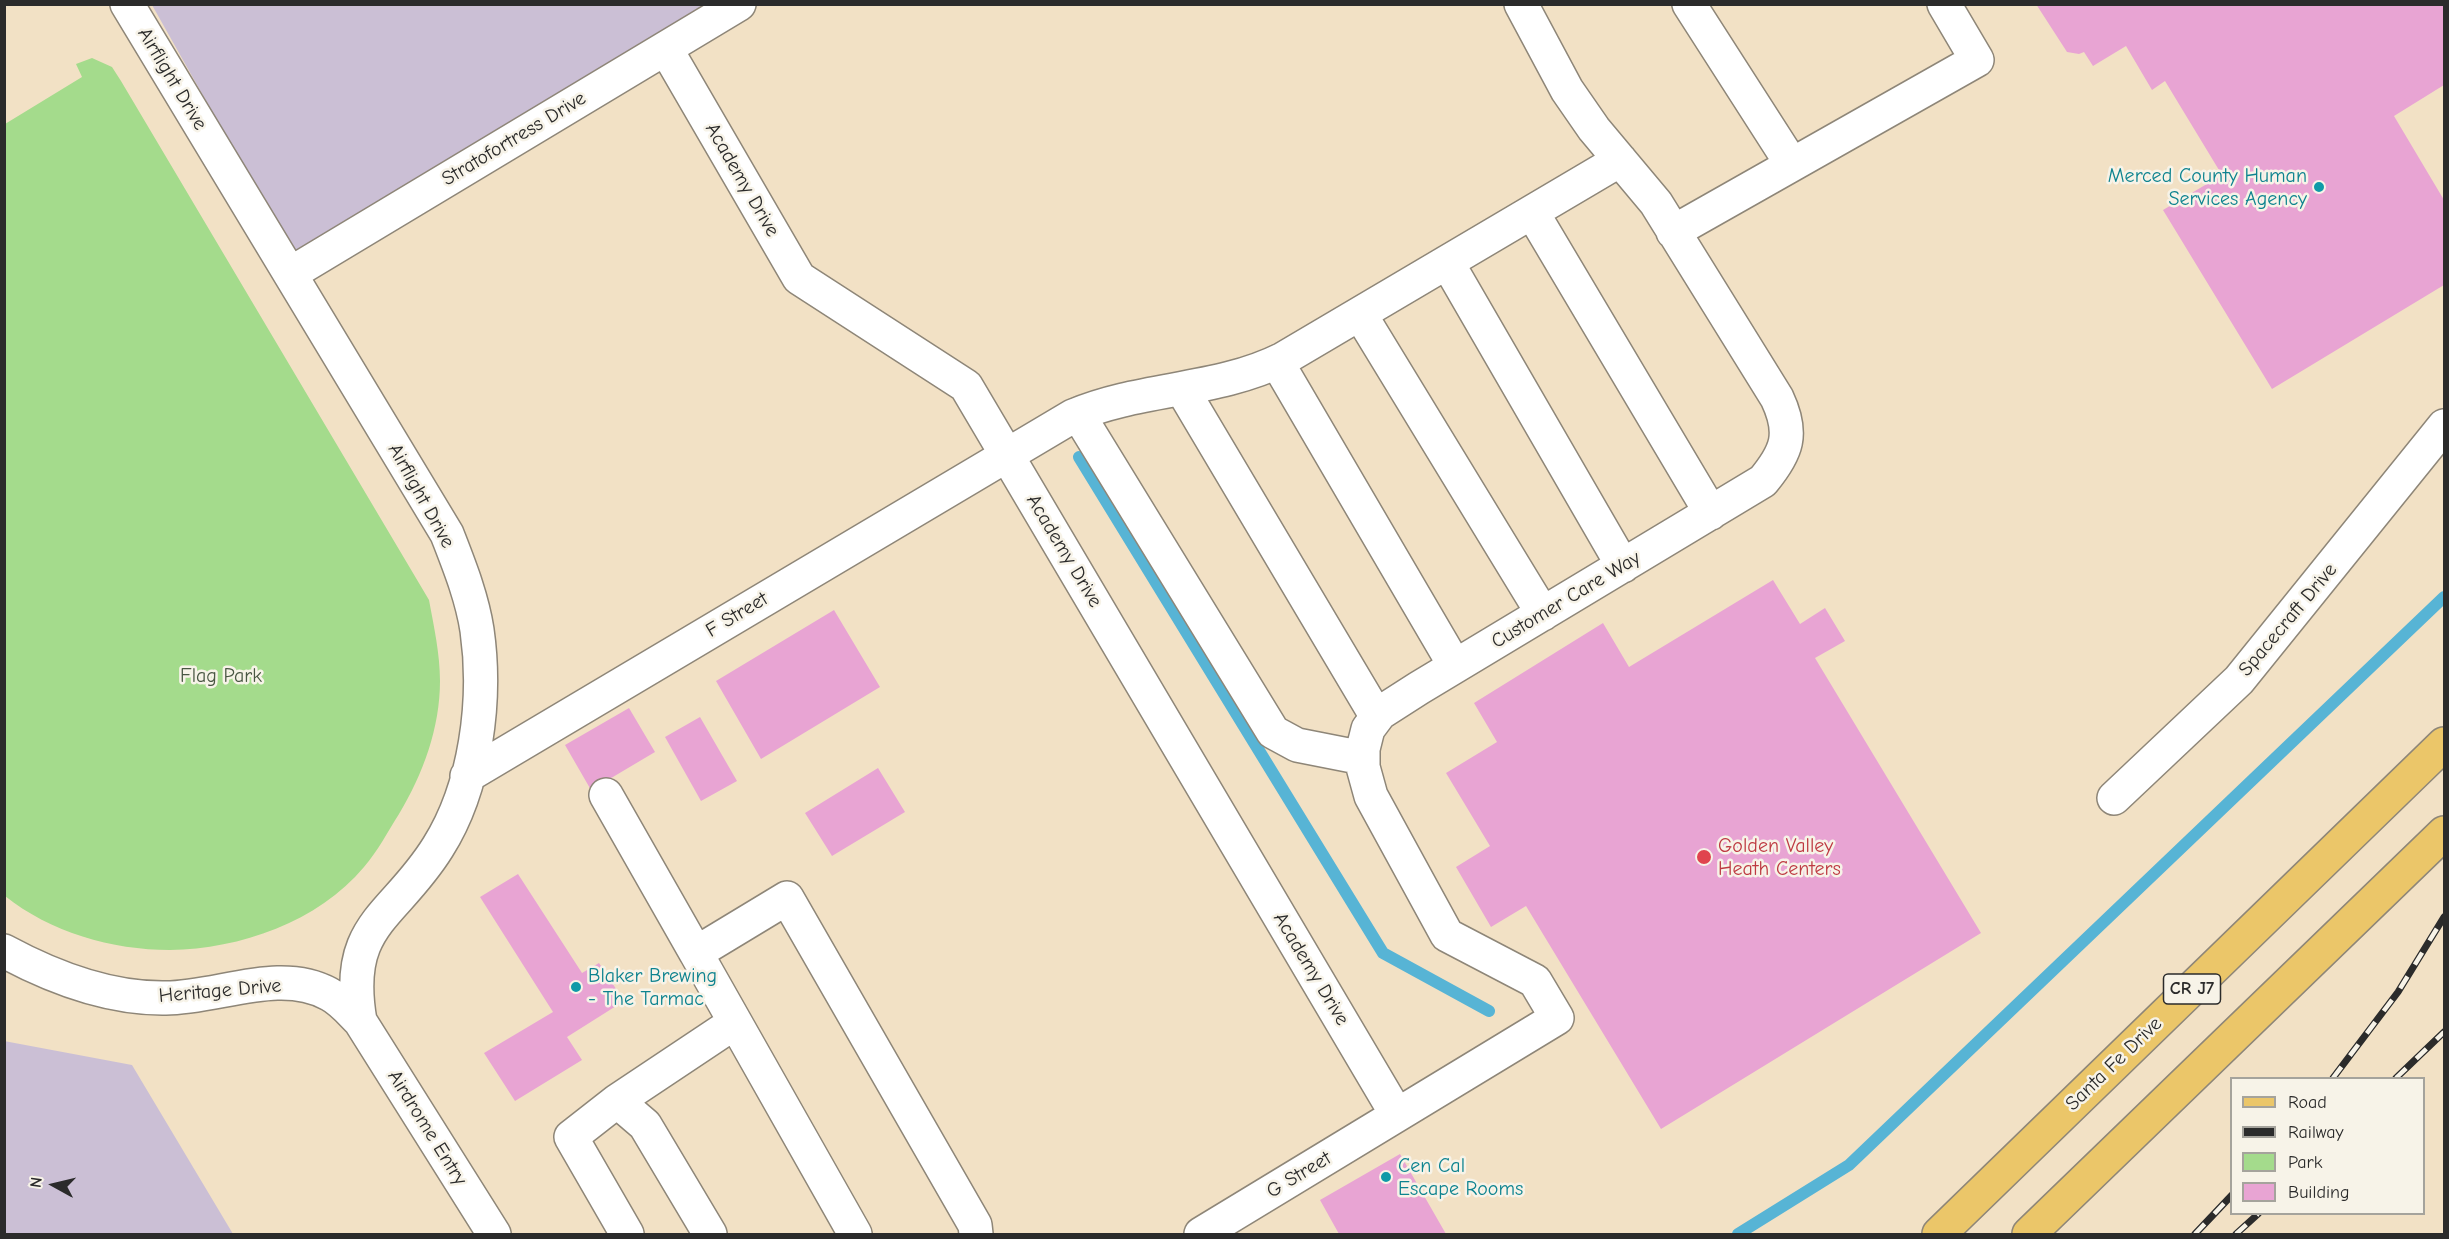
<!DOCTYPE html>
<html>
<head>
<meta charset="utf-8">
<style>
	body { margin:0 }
	#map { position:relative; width:2449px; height:1239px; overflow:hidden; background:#f2e1c5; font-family:"Comic Neue",sans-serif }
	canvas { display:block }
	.frame { position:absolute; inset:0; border:6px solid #2b2b2b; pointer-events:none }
	.legend { position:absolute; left:2230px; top:1077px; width:195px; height:138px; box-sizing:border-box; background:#f7f3e8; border:2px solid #a5a39c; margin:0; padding:8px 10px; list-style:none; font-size:18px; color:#2b2b2b }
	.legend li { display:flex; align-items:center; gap:12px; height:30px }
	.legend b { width:30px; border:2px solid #a5a39c }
	.north { position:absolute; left:24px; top:1155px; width:60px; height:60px; -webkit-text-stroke:4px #f7f3e8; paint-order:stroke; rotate:278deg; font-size:16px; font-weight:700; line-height:24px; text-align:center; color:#2b2b2b }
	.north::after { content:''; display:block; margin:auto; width:21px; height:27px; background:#2b2b2b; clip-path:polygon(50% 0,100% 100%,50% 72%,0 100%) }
</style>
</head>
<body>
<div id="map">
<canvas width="2449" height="1239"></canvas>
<div class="frame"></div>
<ul class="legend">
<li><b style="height:8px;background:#ebc669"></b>Road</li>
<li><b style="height:8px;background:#2b2b2b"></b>Railway</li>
<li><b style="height:16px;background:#a4db8c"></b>Park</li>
<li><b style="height:16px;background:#e8a4d3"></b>Building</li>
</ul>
<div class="north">N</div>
</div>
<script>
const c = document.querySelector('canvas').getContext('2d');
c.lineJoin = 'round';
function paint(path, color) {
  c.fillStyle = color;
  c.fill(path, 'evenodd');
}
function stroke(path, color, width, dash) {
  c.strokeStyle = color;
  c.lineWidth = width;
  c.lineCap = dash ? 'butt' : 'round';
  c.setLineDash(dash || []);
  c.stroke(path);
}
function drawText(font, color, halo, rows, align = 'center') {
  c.font = font + ' "Comic Neue",sans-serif';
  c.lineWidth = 5;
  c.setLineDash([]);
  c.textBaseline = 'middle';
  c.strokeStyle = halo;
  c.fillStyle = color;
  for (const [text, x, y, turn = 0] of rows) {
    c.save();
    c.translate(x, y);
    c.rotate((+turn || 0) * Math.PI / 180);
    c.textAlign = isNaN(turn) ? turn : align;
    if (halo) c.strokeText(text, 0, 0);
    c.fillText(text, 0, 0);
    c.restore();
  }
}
paint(new Path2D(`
	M152 5H757L300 268Z
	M4 1041 132 1065 233 1234H5Z`), '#cbbfd5');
paint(new Path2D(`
	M92 58 112 67 121 81 429 600C434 627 440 654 440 681 440 728 423 774 399 814 388 831 378 851 364 867 318 922 240 949 170 950 112 950 50 932 5 896V124L82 77 76 64Z`), '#a4db8c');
stroke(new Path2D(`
	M1079 457 1383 953 1489 1011
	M1738 1234 1849 1165 2444 597`), '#57b4d5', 12);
paint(new Path2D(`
	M2036 4H2444V85L2394 116 2444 200V285L2272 389 2163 210 2222 175 2165 81 2152 90 2126 46 2093 66 2084 52 2079 54 2067 52Z
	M1773 580 1800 624 1825 608 1845 641 1815 658 1981 933 1661 1129 1526 906 1491 927 1456 867 1490 846 1446 773 1497 742 1474 703 1603 623 1629 667Z
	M834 610 880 687 761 759 716 681Z
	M629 708 655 752 591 790 565 745Z
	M700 717 737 781 701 801 665 737Z
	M878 768 905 812 832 856 805 813Z
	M518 874 582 973 599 963 624 1001 567 1037 582 1060 515 1101 484 1053 553 1012 480 897Z
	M1400 1154 1446 1234H1339L1320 1200Z`), '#e8a4d3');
const minor = new Path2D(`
	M127 4 447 534C459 565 472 597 477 630 487 700 476 787 438 847 394 918 343 923 360 1021
	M1689 4 1791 163
	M666 49 799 278 966 386 1397 1115
	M1532 212 1711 513
	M1673 232 1977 60 1944 4
	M1447 262 1623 566
	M290 274 739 4
	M1360 314 1543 614
	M1277 362 1455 666
	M1182 389 1377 717
	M1078 414 1273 732 1297 745 1363 758
	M467 776 1073 416C1141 387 1217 392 1283 359L1620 160
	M606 795 696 953 787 898 975 1225 976 1234
	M2114 798 2239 680 2444 426
	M4 951C54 978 109 999 166 998 218 998 280 967 329 994 341 1000 351 1012 360 1021L494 1234
	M696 953 855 1234
	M617 1101 734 1023
	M627 1234 571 1137 617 1101 645 1125 710 1234
	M1201 1234 1557 1018 1535 981 1447 935 1371 796 1363 767V749L1368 729 1380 713 1419 688 1763 481C1787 452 1794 434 1777 398L1656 203 1594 129 1567 90 1521 4`);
const major = new Path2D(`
	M1939 1234 2444 744
	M2029 1234 2444 833`);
stroke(minor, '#8e8678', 36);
stroke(major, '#8e8678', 36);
stroke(minor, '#fff', 33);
stroke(major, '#ebc669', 33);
const rail = new Path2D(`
	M2333 1078 2398 992 2444 917
	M2396 1078 2444 1032
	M2195 1234 2232 1195
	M2236 1234 2258 1214`);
stroke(rail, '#2b2b2b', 7);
stroke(rail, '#f7f3e8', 4.5, [14]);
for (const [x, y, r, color] of [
	[2319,187,6,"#0f9aa8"],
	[1704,857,8,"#e0444e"],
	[576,987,6,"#0f9aa8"],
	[1386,1177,6,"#0f9aa8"]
]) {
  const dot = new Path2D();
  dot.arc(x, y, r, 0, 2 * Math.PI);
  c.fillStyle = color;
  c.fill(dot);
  stroke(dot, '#f7f3e8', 2);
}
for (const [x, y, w] of [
	[2192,989,57]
]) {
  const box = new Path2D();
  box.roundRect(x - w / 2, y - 15, w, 30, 4.5);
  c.fillStyle = '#f7f3e8';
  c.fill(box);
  stroke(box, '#2b2b2b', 1.5);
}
drawText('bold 18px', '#2b2b2b', null, [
	["CR J7",2192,989]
]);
drawText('20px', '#2b2b2b', '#f7f3e8', [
	["Airflight Drive",172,79,59],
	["Stratofortress Drive",514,139,-31],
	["Academy Drive",742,180,60],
	["Airflight Drive",421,496,61],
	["Academy Drive",1064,551,59],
	["Customer Care Way",1566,600,-31],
	["F Street",737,615,-31],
	["Spacecraft Drive",2288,620,-50],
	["Academy Drive",1311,969,59],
	["Heritage Drive",220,991,-5],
	["Santa Fe Drive",2114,1064,-44],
	["Airdrome Entry",427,1128,58],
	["G Street",1299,1175,-31]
]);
drawText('20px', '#0d838f', '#f7f3e8', [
	["Merced County Human",2307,176,"right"],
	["Services Agency",2307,199,"right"],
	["Blaker Brewing",588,976],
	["- The Tarmac",588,999],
	["Cen Cal",1398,1166],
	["Escape Rooms",1398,1189]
], 'left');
drawText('20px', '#495743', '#f7f3e8', [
	["Flag Park",221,676]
]);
drawText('20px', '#be3a42', '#f7f3e8', [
	["Golden Valley",1718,846],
	["Heath Centers",1718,869]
], 'left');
</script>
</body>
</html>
